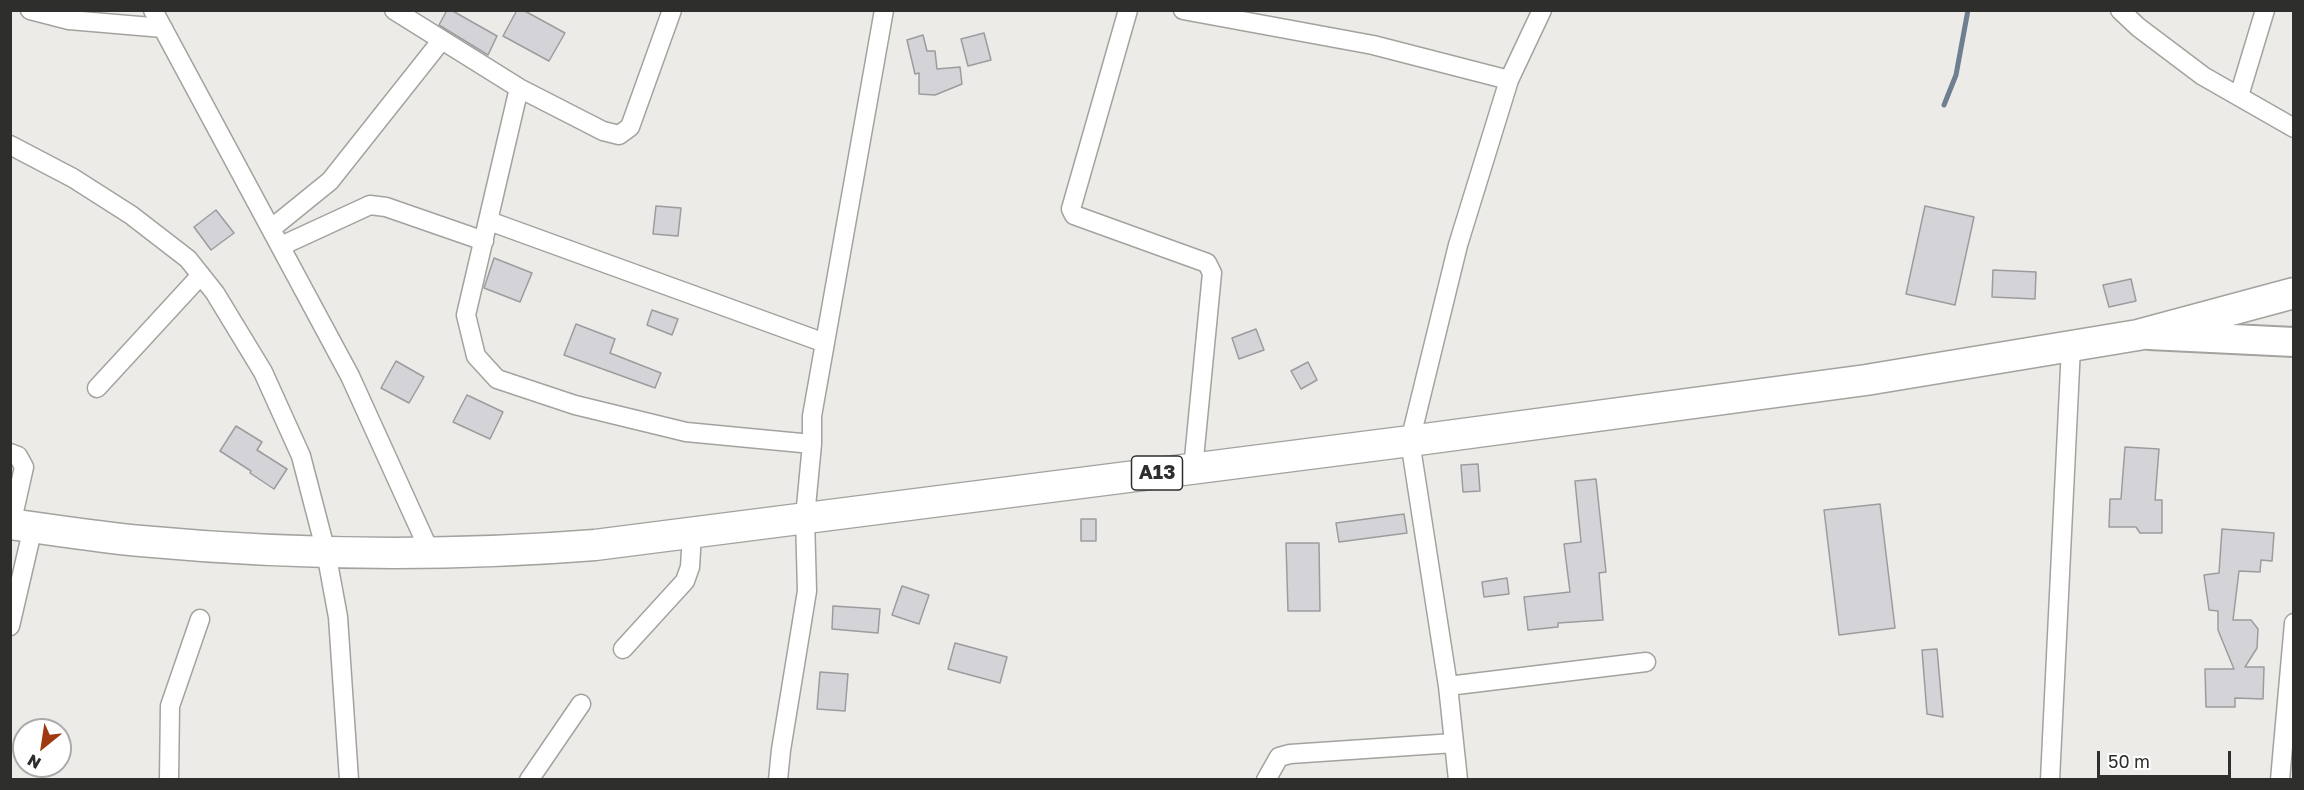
<!DOCTYPE html>
<html>
<head>
<meta charset="utf-8">
<style>
	body { margin:0 }
	#map { position:relative; width:2304px; height:790px; overflow:hidden; background:#ecebe8; font-family:"Golos Text",sans-serif }
	canvas { display:block }
	.frame { position:absolute; inset:0; border:12px solid #2e2e2c; pointer-events:none }
	.north { position:absolute; left:12px; top:718px; width:60px; height:60px; box-sizing:border-box; background:#fff; border:2px solid #ababab; border-radius:50%; rotate:210deg; font-size:16px; font-weight:700; line-height:24px; text-align:center; color:#2e2e2c }
	.north::after { content:''; display:block; margin:auto; width:21px; height:27px; background:#9f3912; clip-path:polygon(50% 0,100% 100%,50% 72%,0 100%) }
	.scale { position:absolute; left:2097px; top:751px; width:134px; height:27px; box-sizing:border-box; border:3px solid #2e2e2c; border-top:0; padding-left:8px; font-size:18px; line-height:21px; white-space:nowrap; color:#2e2e2c; -webkit-text-stroke:4px #fff; paint-order:stroke }
</style>
</head>
<body>
<div id="map">
<canvas width="2304" height="790"></canvas>
<div class="frame"></div>
<div class="north">N</div>
<div class="scale">50 m</div>
</div>
<script>
const c = document.querySelector('canvas').getContext('2d');
c.lineJoin = 'round';
function stroke(path, color, width, dash) {
  c.strokeStyle = color;
  c.lineWidth = width;
  c.lineCap = dash ? 'butt' : 'round';
  c.setLineDash(dash || []);
  c.stroke(path);
}
function paint(path, color) {
  c.fillStyle = color;
  c.fill(path, 'evenodd');
}
function drawText(font, color, halo, rows, align = 'center') {
  c.font = font + ' "Golos Text",sans-serif';
  c.lineWidth = 4.5;
  c.setLineDash([]);
  c.textBaseline = 'middle';
  c.strokeStyle = halo;
  c.fillStyle = color;
  for (const [text, x, y, turn = 0] of rows) {
    c.save();
    c.translate(x, y);
    c.rotate((+turn || 0) * Math.PI / 180);
    c.textAlign = isNaN(turn) ? turn : align;
    if (halo) c.strokeText(text, 0, 0);
    c.fillText(text, 0, 0);
    c.restore();
  }
}
stroke(new Path2D(`
	M1944 105 1956 75 1968 10`), '#707f8f', 5);
const building = new Path2D(`
	M447 10H451L497 36 488 55 439 25Z
	M517 10H523L565 33 549 61 503 36Z
	M984 33 991 60 968 66 961 39Z
	M923 35 927 51H935L937 69 960 67 962 84 935 95 919 94V73L915 74 907 40Z
	M656 206 681 208 678 236 653 234Z
	M1925 206 1974 217 1955 305 1906 294Z
	M216 210 234 233 211 250 194 227Z
	M494 258 532 273 520 302 484 288Z
	M1993 270 2036 272 2035 299 1992 297Z
	M2131 279 2136 301 2109 307 2103 285Z
	M652 310 678 319 672 335 647 325Z
	M576 324 615 339 610 353 661 373 655 388 564 355Z
	M1256 329 1264 350 1239 359 1232 338Z
	M396 361 424 377 409 403 381 388Z
	M1308 362 1317 380 1301 389 1291 371Z
	M467 395 503 412 490 439 453 422Z
	M236 426 262 442 257 450 287 469 274 489 250 473 251 471 220 451Z
	M2125 447 2159 449 2155 500H2162V533H2140L2136 527H2109L2110 499H2121Z
	M1478 464 1480 491 1463 492 1461 465Z
	M1596 479 1606 572 1599 573 1603 620 1558 623V627L1528 630 1524 597 1570 592 1564 544 1581 542 1575 481Z
	M1880 504 1895 628 1839 635 1824 510Z
	M1404 514 1407 533 1339 542 1336 523Z
	M1081 519H1096V541H1081Z
	M2222 529 2274 533 2272 561 2261 560 2260 572 2239 571 2233 620H2251L2258 629 2257 648 2245 667H2264L2263 699 2235 698V707H2206L2205 669H2234L2218 630V611L2209 610 2204 575 2219 573Z
	M1286 543H1319L1320 611H1288Z
	M1507 578 1509 594 1484 597 1482 582Z
	M902 586 929 595 919 624 892 615Z
	M833 606 880 609 878 633 832 629Z
	M955 643 1007 657 1000 683 948 669Z
	M1937 649 1943 717 1927 714 1922 650Z
	M820 672 848 674 845 711 817 709Z`);
paint(building, '#d4d3d7');
stroke(building, '#9c9c9f', 1.5);
const minor = new Path2D(`
	M30 10 69 20 163 28
	M153 10 350 376 430 552
	M394 10 519 88 603 131 619 135 630 127 672 10
	M1128 10 1071 209 1074 215 1207 263 1212 273 1193 469
	M1183 10 1373 45 1509 80
	M2120 10 2138 27 2203 76 2294 128
	M519 88 466 315 476 356 497 379 575 405 686 432 812 444
	M2239 96 2265 10
	M10 145 73 178 131 215 188 259 215 293 263 372 301 456 326 552 338 617 349 780
	M489 221 825 343
	M272 228 330 181 441 41
	M281 246 370 205 386 207 484 241
	M97 388 201 275
	M10 453 18 456 24 467 11 525
	M10 626 33 527
	M623 649 685 581 690 567 692 534
	M1448 686 1646 662
	M169 780 170 706 200 619
	M529 780 581 704
	M778 780 781 750 807 591 805 517 812 444V416L884 10
	M1266 780 1279 757 1290 754 1454 743
	M1458 780 1448 686 1410 441 1458 245 1509 80 1542 10
	M2050 780 2071 347
	M2280 780 2294 623`);
const primary = new Path2D(`
	M2149 335 2294 342`);
const trunk = new Path2D(`
	M10 524C54 530 98 537 141 541 292 555 444 557 595 545L1410 441 1866 380 2138 335 2294 293`);
stroke(minor, '#a3a29f', 21);
stroke(primary, '#a3a29f', 32);
stroke(trunk, '#a3a29f', 33);
stroke(minor, '#fff', 18);
stroke(primary, '#fff', 28);
stroke(trunk, '#fff', 30);
for (const [x, y, w] of [
	[1157,473,51]
]) {
  const box = new Path2D();
  box.roundRect(x - w / 2, y - 17, w, 34, 4.5);
  c.fillStyle = '#fff';
  c.fill(box);
  stroke(box, '#2e2e2c', 1.5);
}
drawText('bold 20px', '#2e2e2c', null, [
	["A13",1157,473]
]);
</script>
</body>
</html>
